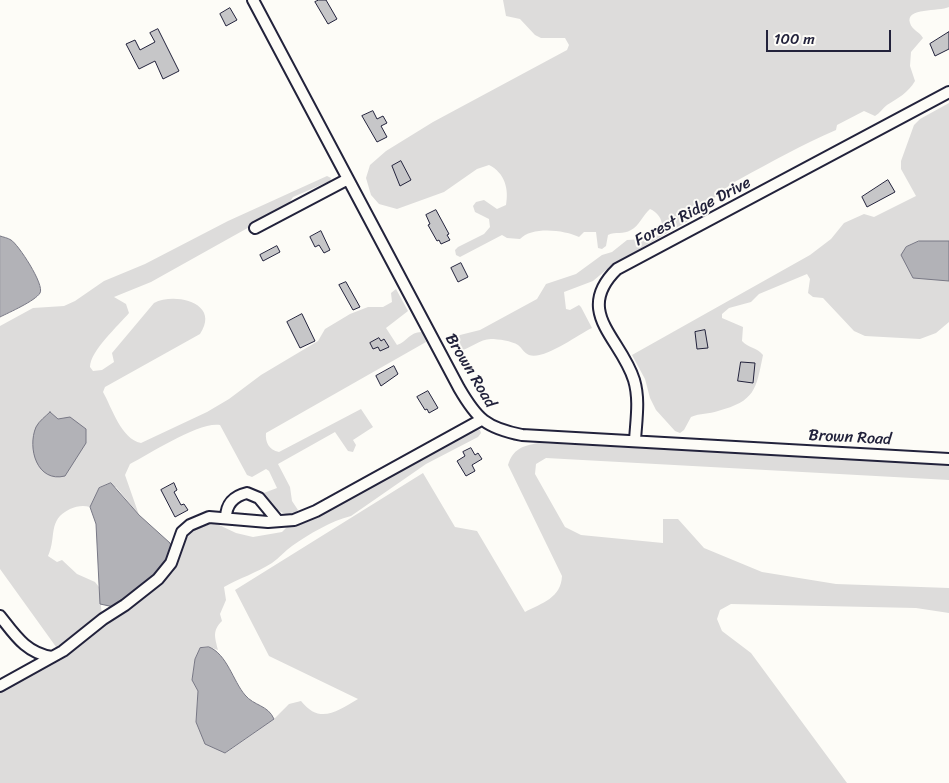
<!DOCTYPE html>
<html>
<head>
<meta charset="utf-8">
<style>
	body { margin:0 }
	#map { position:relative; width:949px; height:783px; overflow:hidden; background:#fdfcf7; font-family:Sriracha,sans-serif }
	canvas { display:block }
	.scale { position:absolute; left:766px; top:30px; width:125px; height:22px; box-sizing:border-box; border:2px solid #22223b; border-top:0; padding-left:6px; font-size:15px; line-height:18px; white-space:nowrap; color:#22223b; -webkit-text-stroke:4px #fdfcf7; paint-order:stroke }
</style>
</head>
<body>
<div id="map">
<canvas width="949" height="783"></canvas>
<div class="scale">100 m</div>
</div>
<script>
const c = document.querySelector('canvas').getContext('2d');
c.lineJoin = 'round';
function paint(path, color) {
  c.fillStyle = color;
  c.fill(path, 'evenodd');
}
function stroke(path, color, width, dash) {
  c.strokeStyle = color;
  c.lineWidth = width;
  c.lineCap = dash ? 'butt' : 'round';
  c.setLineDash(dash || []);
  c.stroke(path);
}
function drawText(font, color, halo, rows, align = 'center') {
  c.font = font + ' Sriracha,sans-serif';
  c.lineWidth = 4;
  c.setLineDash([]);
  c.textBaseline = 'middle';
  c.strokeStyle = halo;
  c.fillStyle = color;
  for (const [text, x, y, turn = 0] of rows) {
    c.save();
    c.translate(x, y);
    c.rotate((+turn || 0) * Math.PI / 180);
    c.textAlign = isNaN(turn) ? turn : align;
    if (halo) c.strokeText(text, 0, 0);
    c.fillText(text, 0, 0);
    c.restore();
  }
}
paint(new Path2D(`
	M503 0H949V7C939 12 905 7 910 23 912 30 920 32 923 38L911 52 910 66 915 81C908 93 898 98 887 105 883 108 880 113 875 116L864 111 837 125 836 130C803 144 771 162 740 179 726 186 716 198 703 206L700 214 612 265 593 281 564 292 566 309 570 310 579 305 581 307 592 328C577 335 545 360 529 355 524 353 522 348 518 345 512 341 498 339 491 339 480 339 470 349 459 351L452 345 460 335 480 330 537 299 546 284 576 274 602 255 612 252 627 240 642 239 662 228C663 219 657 212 650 209 643 215 639 226 631 230 623 235 616 231 608 235L606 246 602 249 598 248 596 232H584L579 237C565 230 532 226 520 239L507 238 502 235 460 257 456 255 455 250 458 247 484 234 490 227 489 219 475 212 473 206 476 202 484 200 497 209 506 205C509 189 505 173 489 165L477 169 444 192 397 209 379 204 371 195 366 178 370 165 386 151 433 122 567 50 569 45 565 38H541L535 35 520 19 506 16Z
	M949 103V322L936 333 920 339 865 336 854 331 823 298 813 297 808 293 810 279 807 274 759 294 751 302 729 308 722 314V318L743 327 742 341C748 348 757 347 763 355 756 390 755 401 718 411 709 414 700 413 691 417L684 430 680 433 675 431 656 410 650 398 645 379 632 355 810 255 831 239 844 223 864 214 874 217 916 196 901 169V161L914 125 920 119Z
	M327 176 331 178 330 181 293 197 287 206 151 282 114 297 126 304 129 313C119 325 90 351 90 367L93 371 102 370 114 362 112 353 154 303C175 292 221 303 200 334L105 387 103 392C112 408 121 439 141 443L207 412 229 399 261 375 318 341 325 329 350 314 368 307H383L392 302 391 293 396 289 408 311 386 328 397 345C408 341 410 331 423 332L426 342 266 433C265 442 269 450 279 452L361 409 373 427 353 440 356 445 353 452 348 451 335 432 278 464 290 487 292 501 298 510 293 515C282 515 279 509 269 507L261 494 277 488 269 471 266 469 252 477 247 475 220 425C200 421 149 454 130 464L125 475 139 515 116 487 99 488 90 507C83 505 77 506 70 509 47 520 57 537 48 556L57 562 62 560 77 574 95 582 99 587 102 616 59 651 0 569V326L33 308 64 306 75 301 104 281 145 264 228 221Z
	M475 429 480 430 481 433 478 437 426 464 351 516C331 521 309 534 292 546 285 551 279 558 272 563 256 573 240 578 224 587L226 600 220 614 222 621C212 631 215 637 218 650L209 647 200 648 195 659 192 680 198 691 196 722 226 753 274 719 289 704 301 701C320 725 337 711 358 699L269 656 235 590 423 473 455 527 477 531 525 612C542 603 561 598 562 576L508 465C513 449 522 446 538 443L895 461 949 465V480L546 458 536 464 535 474 565 527 581 535 663 543V519H678L704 548 762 572 836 584 949 588V613L916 608 731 604 720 610 717 619 722 631 751 653 847 783H0V692L63 657 104 622 128 609 173 572 179 559 184 541 197 527 205 524H217L236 533 253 537 282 532 290 524 329 510 463 433Z`), '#dddcdb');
const water = new Path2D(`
	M0 236C3 237 8 238 11 240 18 244 45 285 40 293 35 301 10 312 0 317Z
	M919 241H949V281L913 278 901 255 906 247Z
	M50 412 58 419 70 417 86 429V443L65 476C37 483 27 448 36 427 39 421 46 416 50 412Z
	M111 483 139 515 170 543 173 552 163 568 114 607 100 604 96 524 90 507 99 488Z
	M209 647C227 654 233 681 245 695 254 706 268 705 274 719L225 753 205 744 196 722 198 691 192 680 195 659 200 648Z`);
paint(water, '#b2b2b7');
stroke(water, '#787885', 1);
const building = new Path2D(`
	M319 0H326L337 19 328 24 315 2Z
	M230 8 237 20 226 26 220 14Z
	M158 29 179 71 163 79 155 61 139 69 126 44 135 40 140 50 155 42 150 33Z
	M949 32V49L935 56 930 44Z
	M373 111 377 119 383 116 387 123 381 126 387 137 377 142 362 116Z
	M401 161 411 180 400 186 392 166Z
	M888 180 895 192 867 207 862 197Z
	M436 210 449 234 447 235 450 240 441 244 439 240 437 241 428 225 430 224 426 215Z
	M321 231 330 250 324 253 319 245 315 247 310 237Z
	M277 246 280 252 263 261 260 255Z
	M461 263 468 277 458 282 451 268Z
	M346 282 360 307 353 310 339 285Z
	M302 314 315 341 300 348 287 322Z
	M705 330 708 348 697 349 695 332Z
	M379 338 381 341 384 339 389 347 380 351 378 347 373 349 370 343Z
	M741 362 755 363 753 383 738 381Z
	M394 366 398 374 381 386 376 376Z
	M428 391 438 408 429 413 427 409 425 410 417 397Z
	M471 448 475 455 478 453 482 459 472 465 475 471 466 476 457 461 465 456 463 452Z
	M174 483 177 490 174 492 181 505 184 504 188 510 175 517 161 490Z`);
paint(building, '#c6c6c8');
stroke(building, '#22223b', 1);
const minor = new Path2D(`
	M253 0 459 388C477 419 486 428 522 435L949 459
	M255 228 348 179
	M635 441C636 421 640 400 634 380 621 338 573 312 617 269L949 92
	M226 518C226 504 234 496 247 493L259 498 278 521
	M0 616C15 635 26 653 52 657
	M0 686 63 651 103 619 125 605 158 579 171 563 182 532 190 525 209 517 268 522 294 520 316 511 481 420`);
stroke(minor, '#22223b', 14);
stroke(minor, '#fdfcf7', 10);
drawText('16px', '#22223b', '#fdfcf7', [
	["Forest Ridge Drive",693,212,-28],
	["Brown Road",470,371,59],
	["Brown Road",850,438,3]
]);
</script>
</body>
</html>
